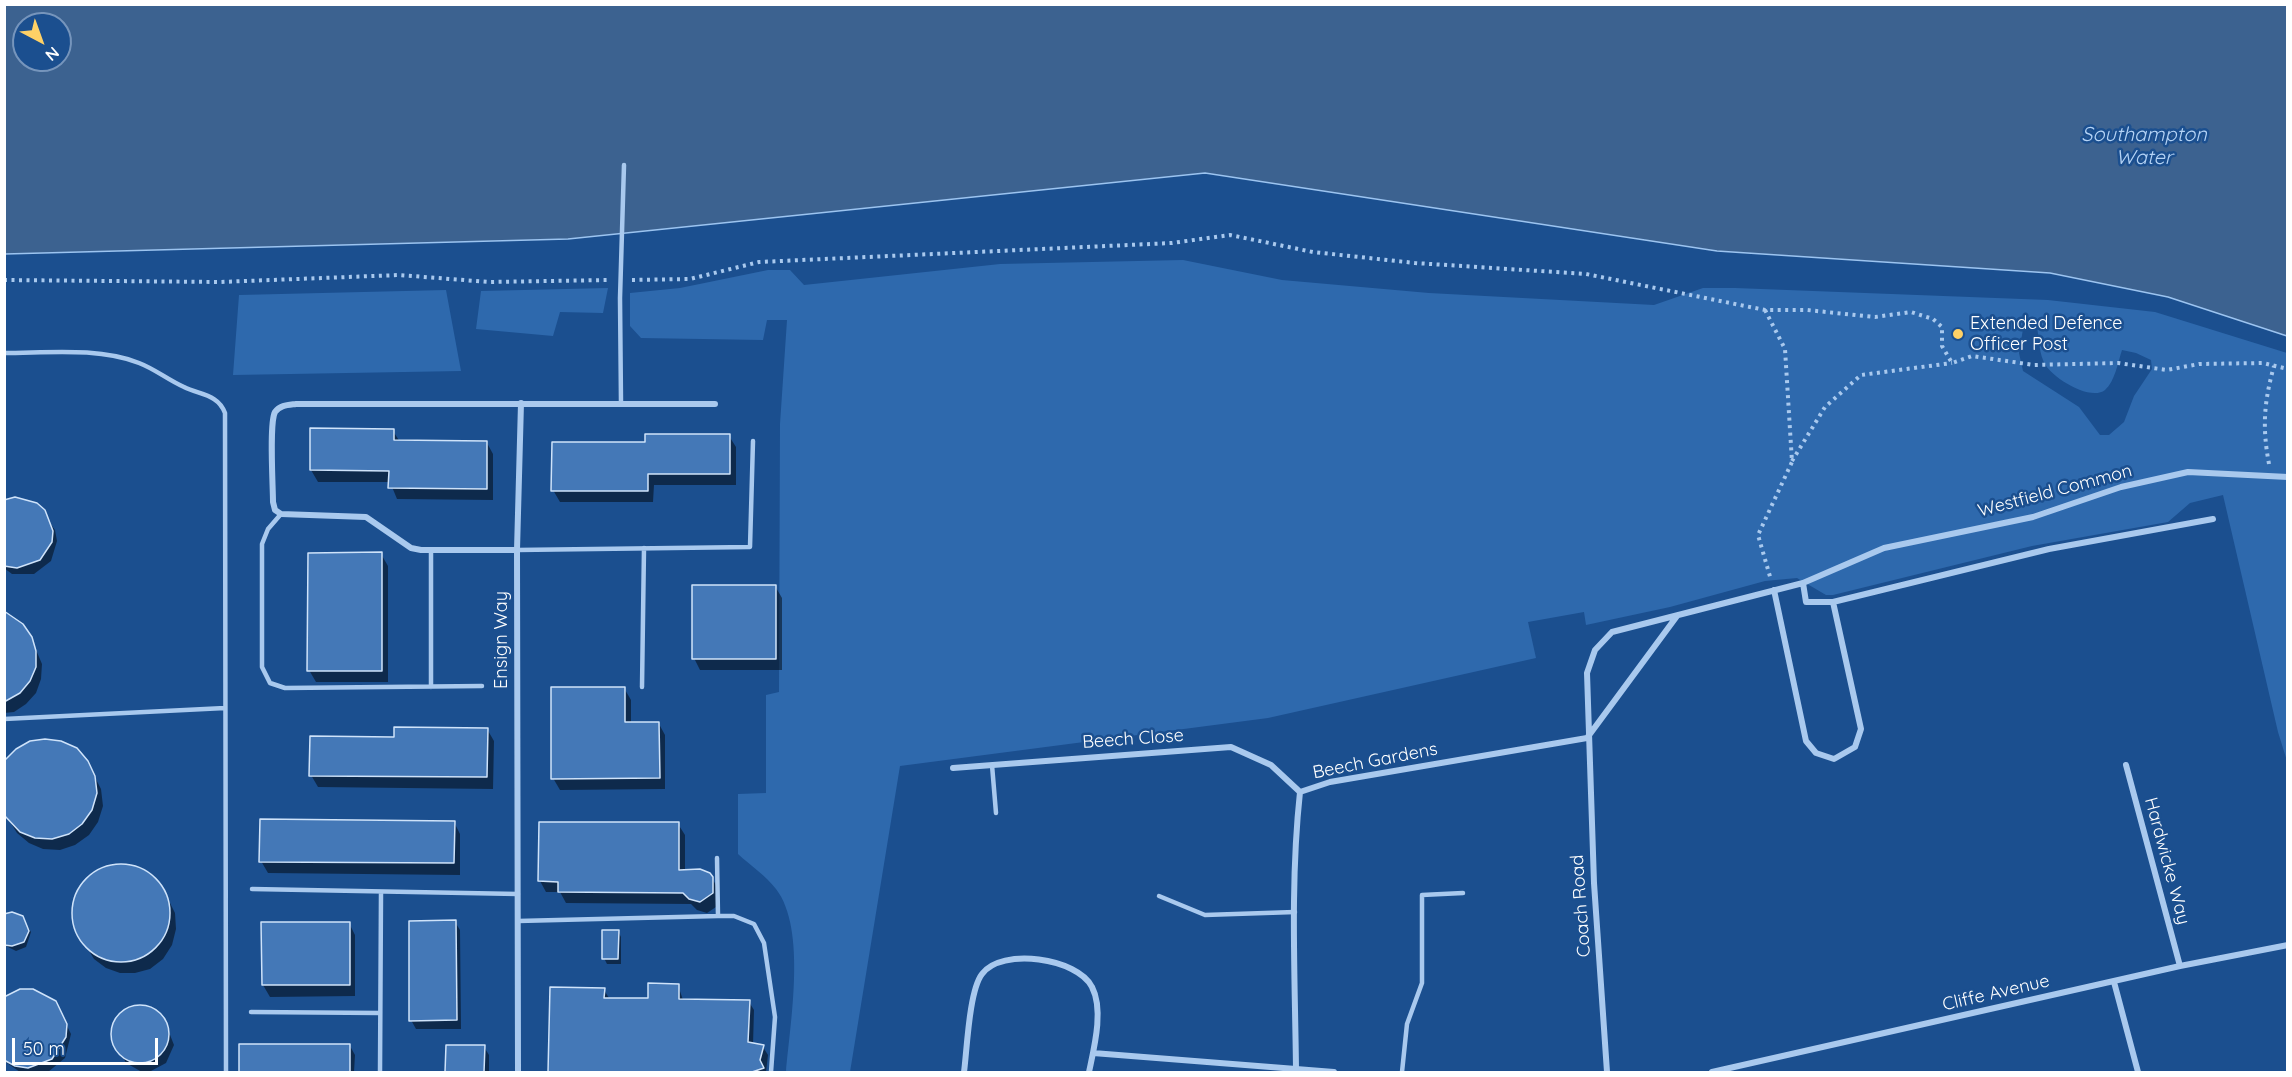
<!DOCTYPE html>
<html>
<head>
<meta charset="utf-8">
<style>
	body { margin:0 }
	#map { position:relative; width:2292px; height:1077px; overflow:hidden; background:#1b4f8f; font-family:Quicksand,sans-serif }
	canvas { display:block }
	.frame { position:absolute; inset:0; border:6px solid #fff; pointer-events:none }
	.north { position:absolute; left:12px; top:12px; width:60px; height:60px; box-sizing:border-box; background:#1b4f8f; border:2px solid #7695bc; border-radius:50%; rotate:139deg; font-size:16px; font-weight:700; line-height:24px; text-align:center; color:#fff }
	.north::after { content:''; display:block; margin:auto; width:21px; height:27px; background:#ffd166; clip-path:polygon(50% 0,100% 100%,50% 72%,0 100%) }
	.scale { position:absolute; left:12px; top:1038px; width:146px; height:27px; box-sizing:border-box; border:3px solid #fff; border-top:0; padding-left:8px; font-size:18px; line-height:21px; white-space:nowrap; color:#fff; -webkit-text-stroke:4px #1b4f8f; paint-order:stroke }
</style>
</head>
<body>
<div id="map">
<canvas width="2292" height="1077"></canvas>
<div class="frame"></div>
<div class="north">N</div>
<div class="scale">50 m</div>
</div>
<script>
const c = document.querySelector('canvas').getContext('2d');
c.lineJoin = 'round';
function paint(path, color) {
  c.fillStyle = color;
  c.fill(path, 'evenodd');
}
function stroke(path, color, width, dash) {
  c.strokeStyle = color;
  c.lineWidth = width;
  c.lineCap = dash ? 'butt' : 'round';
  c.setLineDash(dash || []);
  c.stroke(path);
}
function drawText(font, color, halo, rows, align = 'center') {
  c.font = font + ' Quicksand,sans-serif';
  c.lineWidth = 5;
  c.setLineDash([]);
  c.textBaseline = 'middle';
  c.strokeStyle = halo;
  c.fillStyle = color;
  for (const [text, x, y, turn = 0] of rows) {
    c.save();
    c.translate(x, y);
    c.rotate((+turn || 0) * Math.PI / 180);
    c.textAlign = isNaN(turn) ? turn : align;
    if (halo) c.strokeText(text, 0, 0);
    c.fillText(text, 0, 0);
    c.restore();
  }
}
paint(new Path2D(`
	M1183 260 1282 280 1429 293 1654 305 1703 288H1735L2048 300 2155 312 2287 353V761L2278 732 2223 495 2190 503 2168 522 2032 546 1833 595H1826L1797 578 1765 581 1670 607 1586 625 1584 612 1528 622 1536 658 1268 718 900 766 850 1072H786C790 1024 807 929 776 889 766 876 750 865 738 854V794L766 793V695L779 692 780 424 787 320H767L763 340 641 338 630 326V293L680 288 768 270H790L804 285 1000 264ZM2037 327C2039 338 2039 350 2043 360 2048 376 2090 402 2105 390 2115 381 2118 362 2122 350L2136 353 2151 360 2152 369 2134 396 2124 422 2109 435H2100L2079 407 2023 371 2019 353 2023 329Z
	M608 288 603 313 560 312 553 336 476 329 481 291Z
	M446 290 461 371 233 375 239 295Z`), '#2e69ad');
const water = new Path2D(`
	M4 5H2287V336L2168 297 2050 273 1717 251 1205 173 568 239 5 254ZM24 24H60V60H24Z`);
paint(water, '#3c6290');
stroke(water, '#9cc4f0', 1.5);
paint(new Path2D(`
	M393 431 400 442 487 443 493 454V500L397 499 390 482H318L311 470Z
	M729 436 736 447V485H654L653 502H560L553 490 646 443Z
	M4 502 36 504 55 530 57 541 51 561 34 574H12L4 568Z
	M381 554 388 566V682H316L309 670Z
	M775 586 782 598V670H700L694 658Z
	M4 615 31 638 42 664 41 679 36 693 26 704 14 712 4 713Z
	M624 688 631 700V724H659L665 735V789L560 790 553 778Z
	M487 729 494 741 493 789 318 787 311 775 395 739Z
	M87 762 101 789 103 806 98 822 89 835 75 845 60 850 43 849 29 843 17 833 4 812Z
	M454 822 460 834V875L268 873 261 861Z
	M678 824 685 835V871L712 878 718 889 719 905 707 913 697 910 691 904 566 903 560 892H546L540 881Z
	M118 865 134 867 149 874 161 885 175 913 176 929 172 945 163 959 150 969 135 973H120L106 968 94 959 78 933 74 919V904L80 889 89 878 101 869Z
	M4 913 22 917 31 932 26 947 16 951 4 945Z
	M455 922 460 930 461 1029H416L411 1020Z
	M349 923 355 935V996L270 997 263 985Z
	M618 931 621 937V964H607L604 958Z
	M678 985 683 1000 749 1002 754 1010 753 1045 763 1047 768 1055 766 1072H549L551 988 604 990 609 998 649 1000Z
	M33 990 55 1002 71 1034 65 1058 48 1072H20L4 1061V1000Z
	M138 1006 147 1007 163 1017 174 1045 166 1063 151 1071 142 1072 126 1063 112 1038V1029L121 1013Z
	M241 1045 350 1046 355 1055 354 1072H241Z
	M447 1046 484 1047 489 1055V1072H447Z`), '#0007');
const building = new Path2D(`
	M310 428 394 429V440L487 441V489L388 488 389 471 310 470Z
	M645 434H730V474H648V491H551L552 442H645Z
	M15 497 37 503 45 510 53 531 52 542 40 560 17 568 4 566V500Z
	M382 552V671H307L308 553Z
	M692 585H776V659H692Z
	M4 611 23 624 32 637 36 651V667L30 681 20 693 4 702Z
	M551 687H625V722H659L660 778 551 779Z
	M394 727 488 728 487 777 309 776 310 736 394 737Z
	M45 739 61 741 77 748 88 761 95 776 97 793 92 810 82 824 69 834 52 839 35 838 20 832 4 815V761L16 749 30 741Z
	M260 819 455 821 454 863 259 862Z
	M539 822H679V870L700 869 710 873 713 877V893L700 902 689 899 683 893 558 892V882L538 881Z
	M72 913a49 49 0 1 1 98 0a49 49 0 1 1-98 0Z
	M12 912 23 916 29 931 24 942 12 946 4 945V914Z
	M456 920 457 1020 409 1021V921Z
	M261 922H350V985H262Z
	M602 930H619L618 959H602Z
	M648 983 679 984V999L750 1000 748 1042 764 1045 760 1060 764 1068 752 1072H548L550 987 605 988 604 998H648Z
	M20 989H33L56 1001 67 1024 66 1037 52 1059 28 1068 15 1066 4 1060V997Z
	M111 1034a29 29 0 1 1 58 0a29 29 0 1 1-58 0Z
	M239 1044H350V1072H239Z
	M446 1045H485L484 1072H445Z`);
paint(building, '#4478b7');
stroke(building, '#cfe3fa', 1.5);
stroke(new Path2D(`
	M4 280 220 282 399 275 489 282 610 280
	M632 280 690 279 759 262 1172 243 1230 235 1313 252 1415 263 1586 274 1765 310H1807L1875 317 1911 312 1933 319 1942 327V346L1952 363 1972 356 2034 365 2118 363 2167 370 2199 364 2263 363 2288 369
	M1765 310 1785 349 1792 462 1758 535 1771 580
	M1792 461 1825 407 1861 375 1952 363
	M2269 464C2262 427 2264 402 2274 366`), '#a9c9ee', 4, [3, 4.5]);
stroke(new Path2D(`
	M4 353C47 353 98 347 139 363 155 369 168 380 184 387 200 395 218 394 225 413L226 1072
	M621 403 620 298 624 165
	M281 514 268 529 262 544V667L270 683 285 688 482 686
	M431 550V687
	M517 550 750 547 753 441
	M642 687 644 548
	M4 719 225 708
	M992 765 996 813
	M252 889 518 894
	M1159 896 1205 915 1295 912
	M718 916H734L754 924 764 943 775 1017 771 1072
	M518 921 718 916 717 858
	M251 1012 380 1013
	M380 1072 381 893
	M1402 1072 1407 1024 1422 983V895L1463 893`), '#a9c9ee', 4.5);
stroke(new Path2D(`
	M517 550H421L411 548 366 517 281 514 275 510 273 502C273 486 269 423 275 412 280 405 288 405 296 404H715
	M1803 583 1884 548 2033 517 2121 487 2188 472 2288 477
	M1774 590 1806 741 1816 753 1834 759 1855 747 1861 729 1833 602
	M2126 765 2180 966
	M953 768 1231 747 1271 765 1300 792
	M2114 982 2138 1072
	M1093 1053 1334 1072
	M1296 1069C1295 977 1290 884 1300 792L1330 782 1587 738 1677 616
	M518 1072 517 550 521 403
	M964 1072C967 1050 969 991 982 974 1001 947 1078 958 1092 987 1104 1010 1094 1048 1089 1072
	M1607 1072 1594 883 1587 673 1595 650 1612 632 1803 583 1806 602H1833L2049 549 2213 519
	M1712 1072 2180 966 2288 945`), '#a9c9ee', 6);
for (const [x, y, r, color] of [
	[1958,334,6,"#ffd166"]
]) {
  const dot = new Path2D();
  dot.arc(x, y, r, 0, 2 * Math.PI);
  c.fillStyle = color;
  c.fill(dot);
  stroke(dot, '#1b4f8f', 2);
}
drawText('18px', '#fff', '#1b4f8f', [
	["Extended Defence",1970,324],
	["Officer Post",1970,345]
], 'left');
drawText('18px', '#fff', '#1b4f8f', [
	["Westfield Common",2055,491,-15],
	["Ensign Way",502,640,-90],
	["Beech Close",1133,739,-4],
	["Beech Gardens",1375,761,-11],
	["Hardwicke Way",2167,861,75],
	["Coach Road",1581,906,-94],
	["Cliffe Avenue",1996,993,-13]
]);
drawText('italic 20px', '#b5d3f5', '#1b4f8f', [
	["Southampton",2144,135],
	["Water",2144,158]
]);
</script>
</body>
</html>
